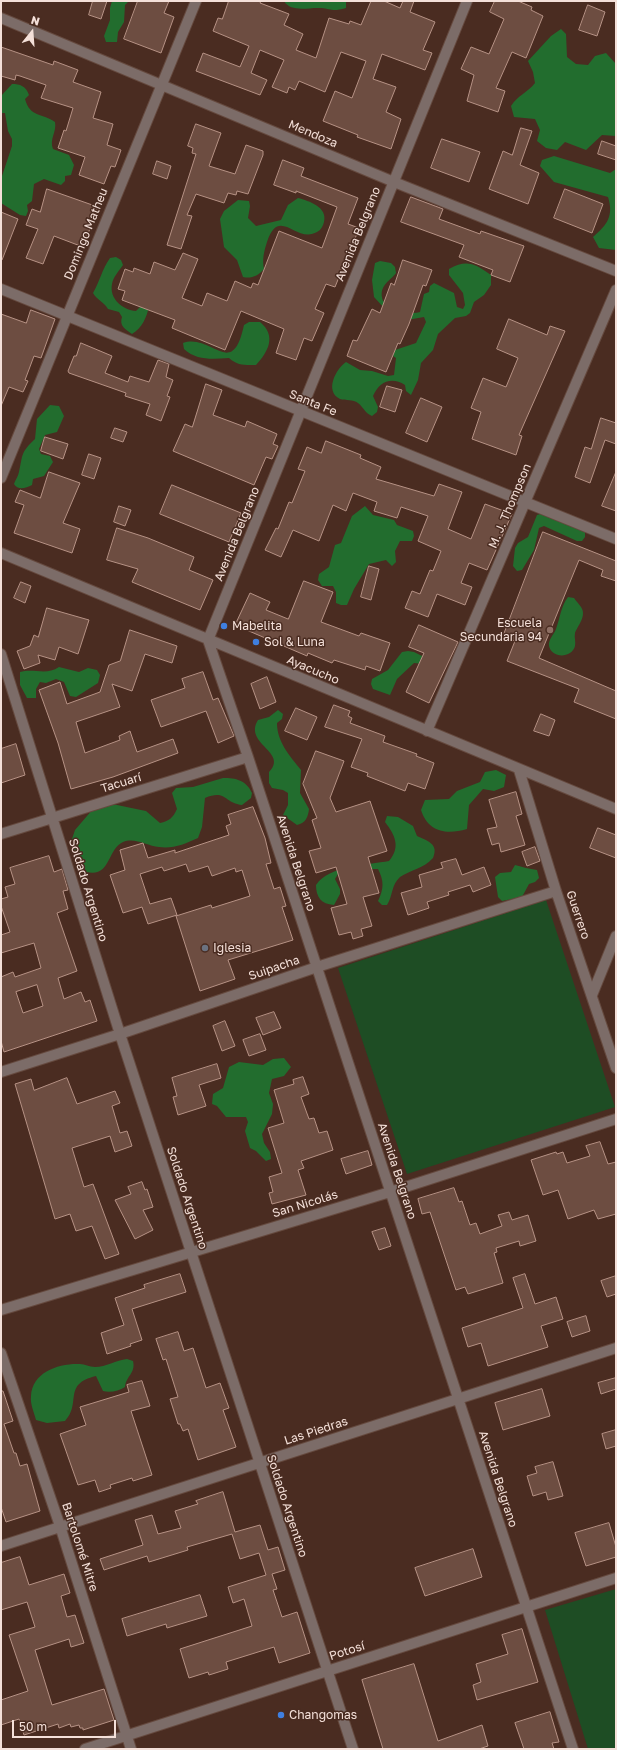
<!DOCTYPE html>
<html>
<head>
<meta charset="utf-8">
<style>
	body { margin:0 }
	#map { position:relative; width:617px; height:1750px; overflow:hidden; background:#4a2c21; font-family:"Golos Text",sans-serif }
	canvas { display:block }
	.frame { position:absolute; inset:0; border:2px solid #f4e0d9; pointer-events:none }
	.north { position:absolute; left:12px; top:12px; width:40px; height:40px; -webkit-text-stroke:3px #4a2c21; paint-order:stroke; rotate:17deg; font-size:11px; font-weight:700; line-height:16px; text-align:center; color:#f4e0d9 }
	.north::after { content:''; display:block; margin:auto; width:14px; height:18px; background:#f4e0d9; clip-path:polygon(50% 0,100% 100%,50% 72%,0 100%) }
	.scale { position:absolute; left:12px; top:1720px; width:104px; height:18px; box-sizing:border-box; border:2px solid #f4e0d9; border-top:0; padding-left:5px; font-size:12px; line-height:14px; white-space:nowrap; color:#f4e0d9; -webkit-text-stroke:3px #4a2c21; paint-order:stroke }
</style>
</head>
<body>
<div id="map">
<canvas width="617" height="1750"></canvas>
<div class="frame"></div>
<div class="north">N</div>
<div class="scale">50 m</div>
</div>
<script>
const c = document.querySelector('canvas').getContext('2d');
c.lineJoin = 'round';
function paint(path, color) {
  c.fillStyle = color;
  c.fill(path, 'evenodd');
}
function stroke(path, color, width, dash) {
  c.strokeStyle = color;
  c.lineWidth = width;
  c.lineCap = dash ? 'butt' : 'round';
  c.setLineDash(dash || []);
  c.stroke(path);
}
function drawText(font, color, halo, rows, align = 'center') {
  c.font = font + ' "Golos Text",sans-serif';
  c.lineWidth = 3;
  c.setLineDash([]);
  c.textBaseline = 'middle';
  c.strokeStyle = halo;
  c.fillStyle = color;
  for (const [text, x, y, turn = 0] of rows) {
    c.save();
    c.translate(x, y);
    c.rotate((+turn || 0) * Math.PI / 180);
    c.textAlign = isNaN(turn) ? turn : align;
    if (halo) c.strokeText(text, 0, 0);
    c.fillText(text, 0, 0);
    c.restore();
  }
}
paint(new Path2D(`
	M546 900 615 1107 407 1174 338 968Z
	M616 1589V1749H588L545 1610Z`), '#1e4d24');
paint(new Path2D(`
	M112 1H129L125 5 124 22 118 32 117 42H106L104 36 110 20V8Z
	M284 1H346V8C332 12 332 9 321 8 309 7 291 13 284 1Z
	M561 29 566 34 567 57 576 64 588 65 595 56 606 53 616 64V136L602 135 586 150 565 142 557 150 546 148 537 141 540 130 535 119 514 117 511 106C518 95 527 93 535 83L533 72 528 61 551 36Z
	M12 84C20 84 26 86 29 95L25 99C30 118 43 113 55 122 57 132 49 139 53 149L69 155 74 165 71 175 65 176V181L61 185 44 179 34 184 32 201 27 205 28 211 26 216 20 215 1 203V179L12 146V139L8 131 5 113H1V96Z
	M554 156 610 173 616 169V250L599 248 593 237C607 225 614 216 608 197L554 182 540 166 542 160Z
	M298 198C309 201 328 207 324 222 323 226 321 230 317 232 296 244 279 205 267 242 264 251 262 260 264 269 258 276 251 279 243 277L237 260 224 247 220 219 224 211 238 200 249 201 250 206 248 218 256 226 281 220 288 205Z
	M116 257 121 260 123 265C119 271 113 277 112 284 109 299 123 310 136 311L144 303 149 306C147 317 142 328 132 334 125 329 119 326 122 317L119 312 108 309C104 302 97 300 93 293 100 281 102 269 110 258Z
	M380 261 391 263 395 267 396 273C389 282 378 286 383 301 394 307 407 316 420 312L424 294 429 292 430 286 434 283 454 293 457 307 463 309 465 305 463 293 449 275V269C467 259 475 264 491 275V285L484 295 474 302 470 313 466 316 455 318 438 334 433 350 421 363 418 380 411 395 406 391 405 385C391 376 379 382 373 396L378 407 377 412 372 416C365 413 364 408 358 403 353 399 346 401 340 399 324 391 336 369 346 362L360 370 372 371 388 376 394 375 396 358 393 356 395 350 416 343 426 322 424 317 407 320 386 310 374 297 372 280 375 263Z
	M249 322H260C277 336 268 352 256 365 245 365 238 366 229 358 213 359 197 361 184 349L183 343C212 333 232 381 244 325Z
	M50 405 59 406 64 416 57 432 45 435 39 449 41 454 50 456 53 462 44 476 33 479 32 485C26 488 18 491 14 484 15 480 18 477 19 472 23 455 20 453 35 439L37 419Z
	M365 506 373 515 394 520 397 525 413 531 414 536 412 541H400L395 551 396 562 392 566 386 560 369 564 354 589 347 605H341L336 603V592L333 586H322L318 580 319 574 329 567 335 545 341 543 352 516Z
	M543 513 585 532V537L582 541H577L544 526 539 528 534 550 522 570 517 571 513 566 515 548 518 543 528 537 537 515Z
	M568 597 574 598C576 601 579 604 581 607 587 616 578 625 575 633 574 637 576 642 575 646 572 658 552 659 549 646 548 640 554 634 556 629 560 618 561 606 568 597Z
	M408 651 414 652 430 660 425 664 414 663 397 679 390 695 373 689 371 684 372 679 388 670 402 652Z
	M59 667 79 672 88 668 97 670 100 675 98 683 76 697 70 696 64 682 56 679 46 683 40 682 36 689V698H27L20 685V672C34 668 46 676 59 667Z
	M278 710 283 714 282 719 277 723C277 742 290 756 301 770L300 793 309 809C308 817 306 823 297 825L283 815 288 805V793L283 790 272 788 269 783V772C289 752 243 744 258 720L269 717Z
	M496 770 506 775 504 787 494 791 483 789 469 805 467 829C446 835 428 832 421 810L425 800 449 799 457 791 480 782 485 772Z
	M223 778C236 778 246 780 252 793L251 798 242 805C224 803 226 789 205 798L202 827 198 838C185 844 173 849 159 847 147 846 135 837 123 842 107 849 111 878 86 872L83 862 73 848 71 842 75 830 93 809 105 805H117L141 810 146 811 160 823C169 821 173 818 177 809L172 793 176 788 193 787Z
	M387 816 398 817 413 826 417 836C428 841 439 844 433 858 423 869 410 870 400 877 391 885 393 896 387 905H382L378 901C384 888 384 881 378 869H360L344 874H338L335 879 340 889V894L334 905C321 904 316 897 316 885 329 865 368 865 389 861 401 847 395 835 385 822Z
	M515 865C523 867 529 869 537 870L539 878 535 882 529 884 522 897 502 901 498 897 495 877 500 873 511 872Z
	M284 1058 291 1067 284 1076 272 1079 269 1093 273 1104 272 1114 262 1134 264 1143 270 1152 271 1159 266 1161 256 1151 250 1148 245 1131 248 1122 246 1117H226L217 1106 212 1104 213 1094 223 1088 229 1067 239 1062 263 1065 273 1059Z
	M127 1359 133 1361C136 1373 126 1376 125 1387 119 1391 110 1393 103 1391L96 1376C62 1384 82 1403 65 1421L47 1423 36 1420C34 1412 30 1404 31 1396 32 1372 59 1363 80 1364 85 1364 89 1367 95 1367 106 1367 116 1360 127 1359Z`), '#226d2e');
const building = new Path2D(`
	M93 1H107L101 19 89 15Z
	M138 1H169L164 13 174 17 161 53 124 39Z
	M229 1H261L260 3 289 14 284 25 303 34 296 50 316 58 329 18 349 24 350 21 361 25 371 1H384L400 8 403 1H414L410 12 435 22 423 50 432 53 425 70 382 54 373 79 396 87 386 112 401 119 391 149 357 137 358 135 323 121 335 91 352 98 366 61 341 52 325 92 299 81 295 90 289 87 287 93 272 87 284 60 260 50 251 73 267 80 260 95 196 71 203 53 240 67 249 46 213 31 218 18 222 19Z
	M495 1H518L532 7 531 10 543 16 526 58 512 52 496 88 505 91 498 112 467 101 474 75 461 69 471 47 489 54 504 19 490 12Z
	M588 5 605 12 597 36 579 30Z
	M1 47 53 65 54 61 78 70 73 82 101 92 93 118 113 124 107 145 121 150 115 167 111 166 104 184 79 175 85 157 58 148 64 130 66 131 73 108 41 98 46 85 20 76 16 75 15 80 1 76Z
	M196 124 221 133 209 166 235 174 246 145 263 151V155L248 194 237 191 236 195 228 193 224 203 196 194 187 215 192 216 181 249 167 245 196 154 192 153 193 148 188 146Z
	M521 128 532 131 520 165 539 173 528 204 489 189 503 151 512 155Z
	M442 139 480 152 469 182 431 168Z
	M602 141 616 146V160L598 154Z
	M283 160 304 168 301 176 358 198 348 224 359 228 349 255H348L335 287 326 284 315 309 324 313 312 341 304 338 296 360 276 353 284 329 241 311 225 350 172 328 175 320 122 300 125 291 118 289 125 269 133 272 134 268 150 274 154 262 175 270 183 253 198 259 182 298 202 306 207 293 227 301 235 281 251 288 253 283 258 285 279 231 322 248 337 207 296 191V193L274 185Z
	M157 161 171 166 167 179 153 174Z
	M47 189 98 207 83 247 54 236 43 264 26 258 38 229 26 225 32 209 40 212Z
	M565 189 603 204 592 233 554 218Z
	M411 197 443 209 439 219 480 234 481 231 524 246 510 282 491 275 493 270 459 257 464 245 401 222Z
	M1 212 18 219 2 260H1Z
	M403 260 432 270 426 286 423 285 409 324 400 344 398 343 386 372 347 356 353 340 357 341 372 309 380 313 391 283 394 285Z
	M31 310 55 319 41 358 34 356 25 380 28 381 23 392 9 387 1 406V314L26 323Z
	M509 319 547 335 550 326 565 331 519 435 522 436 516 455 472 439 481 412 471 408 483 378 506 387 518 358 497 349Z
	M81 343 112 356 105 373 128 382 130 376 149 382 158 360 169 364 166 377 173 380 167 396 170 397 161 421 146 415 150 404 125 396 126 393 69 373 68 371 74 356H76Z
	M206 384 222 390 213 415 245 427 247 421 277 434 273 444 278 446 272 459 266 457 254 485 173 451 185 424 192 427Z
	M387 386 402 390 395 412 380 407Z
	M421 398 442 407 427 442 406 433Z
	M601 418 616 423V444L605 440 590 483 575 477 585 447 591 449Z
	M115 428 127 432 123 442 111 438Z
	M45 437 68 444 63 459 41 451Z
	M326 441 361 455 360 458 381 467 376 479 434 496 439 484 462 492 448 529 471 539 485 504 512 514 487 570 469 563 461 583 472 587 465 605 437 594 428 617 405 608 412 591 420 594 430 570 433 571 441 551 418 541 428 516 401 507 397 518 374 511 377 502 353 493 346 511 333 505 319 541 293 530 281 557 265 550 276 528 278 529 289 502 292 503 305 471 298 469 307 447 321 453Z
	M89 454 101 458 94 479 82 475Z
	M49 472 80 483 63 523 80 529 72 553 14 533 24 505 15 502 20 490 40 498Z
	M616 472V511L602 506Z
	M172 485 241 513 229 542 160 514Z
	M119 506 131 510 125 526 114 522Z
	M117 528 148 538 194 557 189 570 213 580 200 610 132 582 138 569 107 560Z
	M543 532 616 561V581L601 576 603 570 579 560 539 658 616 691V719L574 702 579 689 507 661 515 641 503 637Z
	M369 566 379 569 371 600 361 597Z
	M304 581 333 592 321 622 359 636 361 633 390 643 380 671 366 666 365 670 334 660 332 663 308 653 307 656 235 625 250 593 270 602 266 610 288 619Z
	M21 582 31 586 25 603 14 598Z
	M47 608 89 620 78 654 59 647 55 660 38 655 40 663 24 669 17 651 30 646 34 635 38 637Z
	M419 625 458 642 429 703 406 692 424 653 409 647Z
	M130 630 177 646 172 663 145 654 132 691 112 684 120 707 76 722 85 753 120 740 119 736 130 731 137 752 173 739 178 753 113 777 71 789 58 743 39 690 60 682 67 704 100 692 109 665 120 661Z
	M203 672 213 700 218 698 234 736 218 743 206 711 161 727 151 700 185 688 182 679Z
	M267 677 276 702 260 709 251 684Z
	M334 705 350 711 348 716 352 718 350 723 385 736 383 742 417 754 416 756 434 763 425 789 408 783 405 791 367 776 368 773 351 767 362 739 325 727Z
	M296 708 317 717 307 740 285 731Z
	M541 714 555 720 549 736 534 731Z
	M16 744 25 775 1 783V749Z
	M316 751 344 761 330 798 336 812 370 801 387 851 368 857 379 893 363 897 372 926 361 929 363 936 353 939 351 932 339 935 331 908 347 904 336 867 316 873 309 851 321 848 312 820 317 818 303 784Z
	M516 792 522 814 516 816 525 845 501 852 499 843 492 845 487 829 497 827 489 800Z
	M253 807 265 838 271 863 266 864 274 889 280 887 286 906 282 907 293 940 228 960 235 979 200 991 176 916 211 905 212 908 250 896 242 870 236 872 235 868 212 876 208 866 189 872 186 864 164 871 162 867 140 874 150 904 171 898 177 915 148 924 142 907 123 913 110 875 125 870 120 850 143 843 148 858 175 850V853L229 835 226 826 231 824 228 815Z
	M598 828 616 835V858L590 848Z
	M535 847 540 861 527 866 522 852Z
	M49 856 54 872 62 869 68 890 63 891 68 909 57 913 77 971 58 978 64 999 81 992 85 1002 90 1000 97 1021 4 1052 1 1041V977L13 972 15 977 41 968 34 943 1 953V935L10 932 1 906V899L8 897 5 887 15 884 10 868ZM37 985 43 1006 23 1013 16 992Z
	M456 859 462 875 484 867 491 885 473 892 470 885 448 892 449 895 427 902 429 908 408 915 401 893 422 887 419 875 443 868 441 863Z
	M274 1012 281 1028 263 1035 256 1018Z
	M225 1021 235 1046 222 1051 213 1026Z
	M260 1034 266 1050 249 1056 243 1040Z
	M217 1064 221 1078 199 1085 206 1106 178 1115 173 1097 177 1096 172 1078Z
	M303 1077 309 1094 301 1097 309 1119 314 1118 319 1133 327 1131 333 1150 301 1161 304 1168 298 1170 306 1195 272 1204 269 1193 273 1192 269 1177 282 1173 268 1128 284 1123 274 1090 294 1084 293 1080Z
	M67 1078 77 1104 115 1091 120 1103 112 1106 120 1133 127 1131 132 1146 115 1152 110 1136 72 1148 84 1187 93 1184 119 1254 105 1259 92 1226 76 1231 70 1214 55 1219 15 1084 31 1079 34 1090Z
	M600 1142 608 1164 616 1162V1214L598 1219 594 1210 568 1219 558 1190 543 1195 531 1160 556 1152 557 1154 563 1152 567 1163 590 1156 586 1146Z
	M368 1151 372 1165 346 1174 341 1159Z
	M142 1182 145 1190 147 1189 153 1207 143 1210 153 1230 135 1239 115 1200 131 1194 128 1187Z
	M454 1188 459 1202 462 1201 470 1225 476 1223 480 1234 502 1226 498 1215 509 1212 512 1220 528 1215 536 1241 520 1246 519 1241 496 1248 497 1252 494 1253 503 1283 468 1294 465 1287 456 1290 430 1212 422 1214 418 1199Z
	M385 1228 391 1246 379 1250 372 1232Z
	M180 1274 186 1292 132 1309 142 1340 130 1344 131 1346 107 1354 101 1333 124 1325 115 1298 145 1288 144 1285Z
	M525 1274 535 1304 556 1297 563 1319 541 1326 548 1347 488 1366 481 1343 468 1347 462 1328 523 1308 513 1278Z
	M616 1276V1294L607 1297 601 1281Z
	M586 1316 590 1331 572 1337 567 1322Z
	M178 1332 184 1351 193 1348 206 1388 220 1383 229 1408 223 1410 236 1447 198 1460 188 1429 183 1431 180 1424H178L170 1399 178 1397 166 1359 163 1360 156 1339Z
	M616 1378V1389L601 1394 598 1383Z
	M142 1381 150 1406 131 1411 152 1475 133 1481 132 1478 110 1485 111 1488 99 1492 95 1480 78 1485 60 1434 86 1425 80 1407 129 1392 127 1385Z
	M542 1389 550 1416 503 1430 495 1403Z
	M1 1391H3L13 1421 4 1424 14 1453H16L20 1466 27 1464 40 1511 6 1522 1 1507Z
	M616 1430V1446L606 1449 602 1434Z
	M553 1462 563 1496 548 1500 546 1492 533 1496 527 1476 537 1473 535 1467Z
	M223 1492 235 1532 260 1525 268 1550 278 1547 285 1570 272 1574 277 1589 273 1590 282 1617 297 1612 310 1653 279 1663 274 1647 226 1662 228 1669 209 1675 208 1672 189 1678 180 1649 252 1626 244 1599 233 1603 228 1587 266 1575 259 1553 240 1559 232 1534 187 1547 188 1550 149 1562 147 1556 104 1570 100 1559 143 1545 135 1520 152 1515 158 1534 181 1528 175 1511 198 1504 196 1501Z
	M609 1523 616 1547V1557L586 1566 575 1533Z
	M473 1549 482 1577 425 1596 415 1568Z
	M20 1557 29 1585 64 1574 70 1593 61 1596 67 1617 75 1615 84 1643 71 1647 69 1639 35 1650 52 1705 104 1689 114 1720 83 1730V1728H80L79 1725 71 1727 70 1724 59 1728 58 1724 24 1735 19 1719 1 1725V1700L28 1691 9 1635 35 1627 27 1602 1 1610V1563Z
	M200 1595 207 1616 167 1628 166 1624 127 1636 122 1619Z
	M522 1629 538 1682 477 1700 473 1685 481 1682 476 1664 508 1654 502 1635Z
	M414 1664 438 1741 482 1725 488 1746 479 1749H383L362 1680Z
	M550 1712 559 1742 552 1743 554 1749H524L515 1723Z`);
paint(building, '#6d4d41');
stroke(building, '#b69285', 1);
const minor = new Path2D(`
	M467 1 208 640 248 757 573 1749
	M1 18 394 182 616 271
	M1 289 616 539
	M1 478 196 1
	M1 553 616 809
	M1 654 120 1034 353 1749
	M427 731 616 290
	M519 770 556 891 616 1068
	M1 834 248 757
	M592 995 616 936
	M1 1072 120 1034 317 967 556 891
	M1 1310 390 1192 616 1119
	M1 1353 60 1526 131 1749
	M1 1546 616 1348
	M85 1749 616 1578`);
stroke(minor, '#65493e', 12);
stroke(minor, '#7c6c68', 10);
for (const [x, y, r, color] of [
	[224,626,4,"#3f7fe0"],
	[550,630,4,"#8d6e63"],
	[256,642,4,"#3f7fe0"],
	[205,948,4,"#6b7280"],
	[281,1715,4,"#3f7fe0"]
]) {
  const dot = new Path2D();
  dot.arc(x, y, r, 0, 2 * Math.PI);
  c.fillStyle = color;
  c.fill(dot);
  stroke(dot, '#4a2c21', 1.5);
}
drawText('12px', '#f4e0d9', '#4a2c21', [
	["Mendoza",313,134,23],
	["Domingo Matheu",86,234,-68],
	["Avenida Belgrano",358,234,-68],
	["Santa Fe",313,403,22],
	["M. J. Thompson",510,506,-67],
	["Avenida Belgrano",237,534,-68],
	["Ayacucho",313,670,23],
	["Tacuarí",121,783,-17],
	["Avenida Belgrano",296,863,72],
	["Soldado Argentino",88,890,73],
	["Guerrero",578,915,71],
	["Suipacha",274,968,-19],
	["Avenida Belgrano",397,1171,72],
	["Soldado Argentino",187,1198,72],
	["San Nicolás",305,1204,-17],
	["Las Piedras",316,1431,-18],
	["Avenida Belgrano",498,1479,72],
	["Soldado Argentino",287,1506,72],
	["Bartolomé Mitre",80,1547,72],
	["Potosí",347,1651,-18]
]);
drawText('12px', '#f4e0d9', '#4a2c21', [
	["Escuela",542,623,"right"],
	["Secundaria 94",542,637,"right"],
	["Mabelita",232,626],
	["Sol & Luna",264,642],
	["Iglesia",213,948],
	["Changomas",289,1715]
], 'left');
</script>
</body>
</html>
